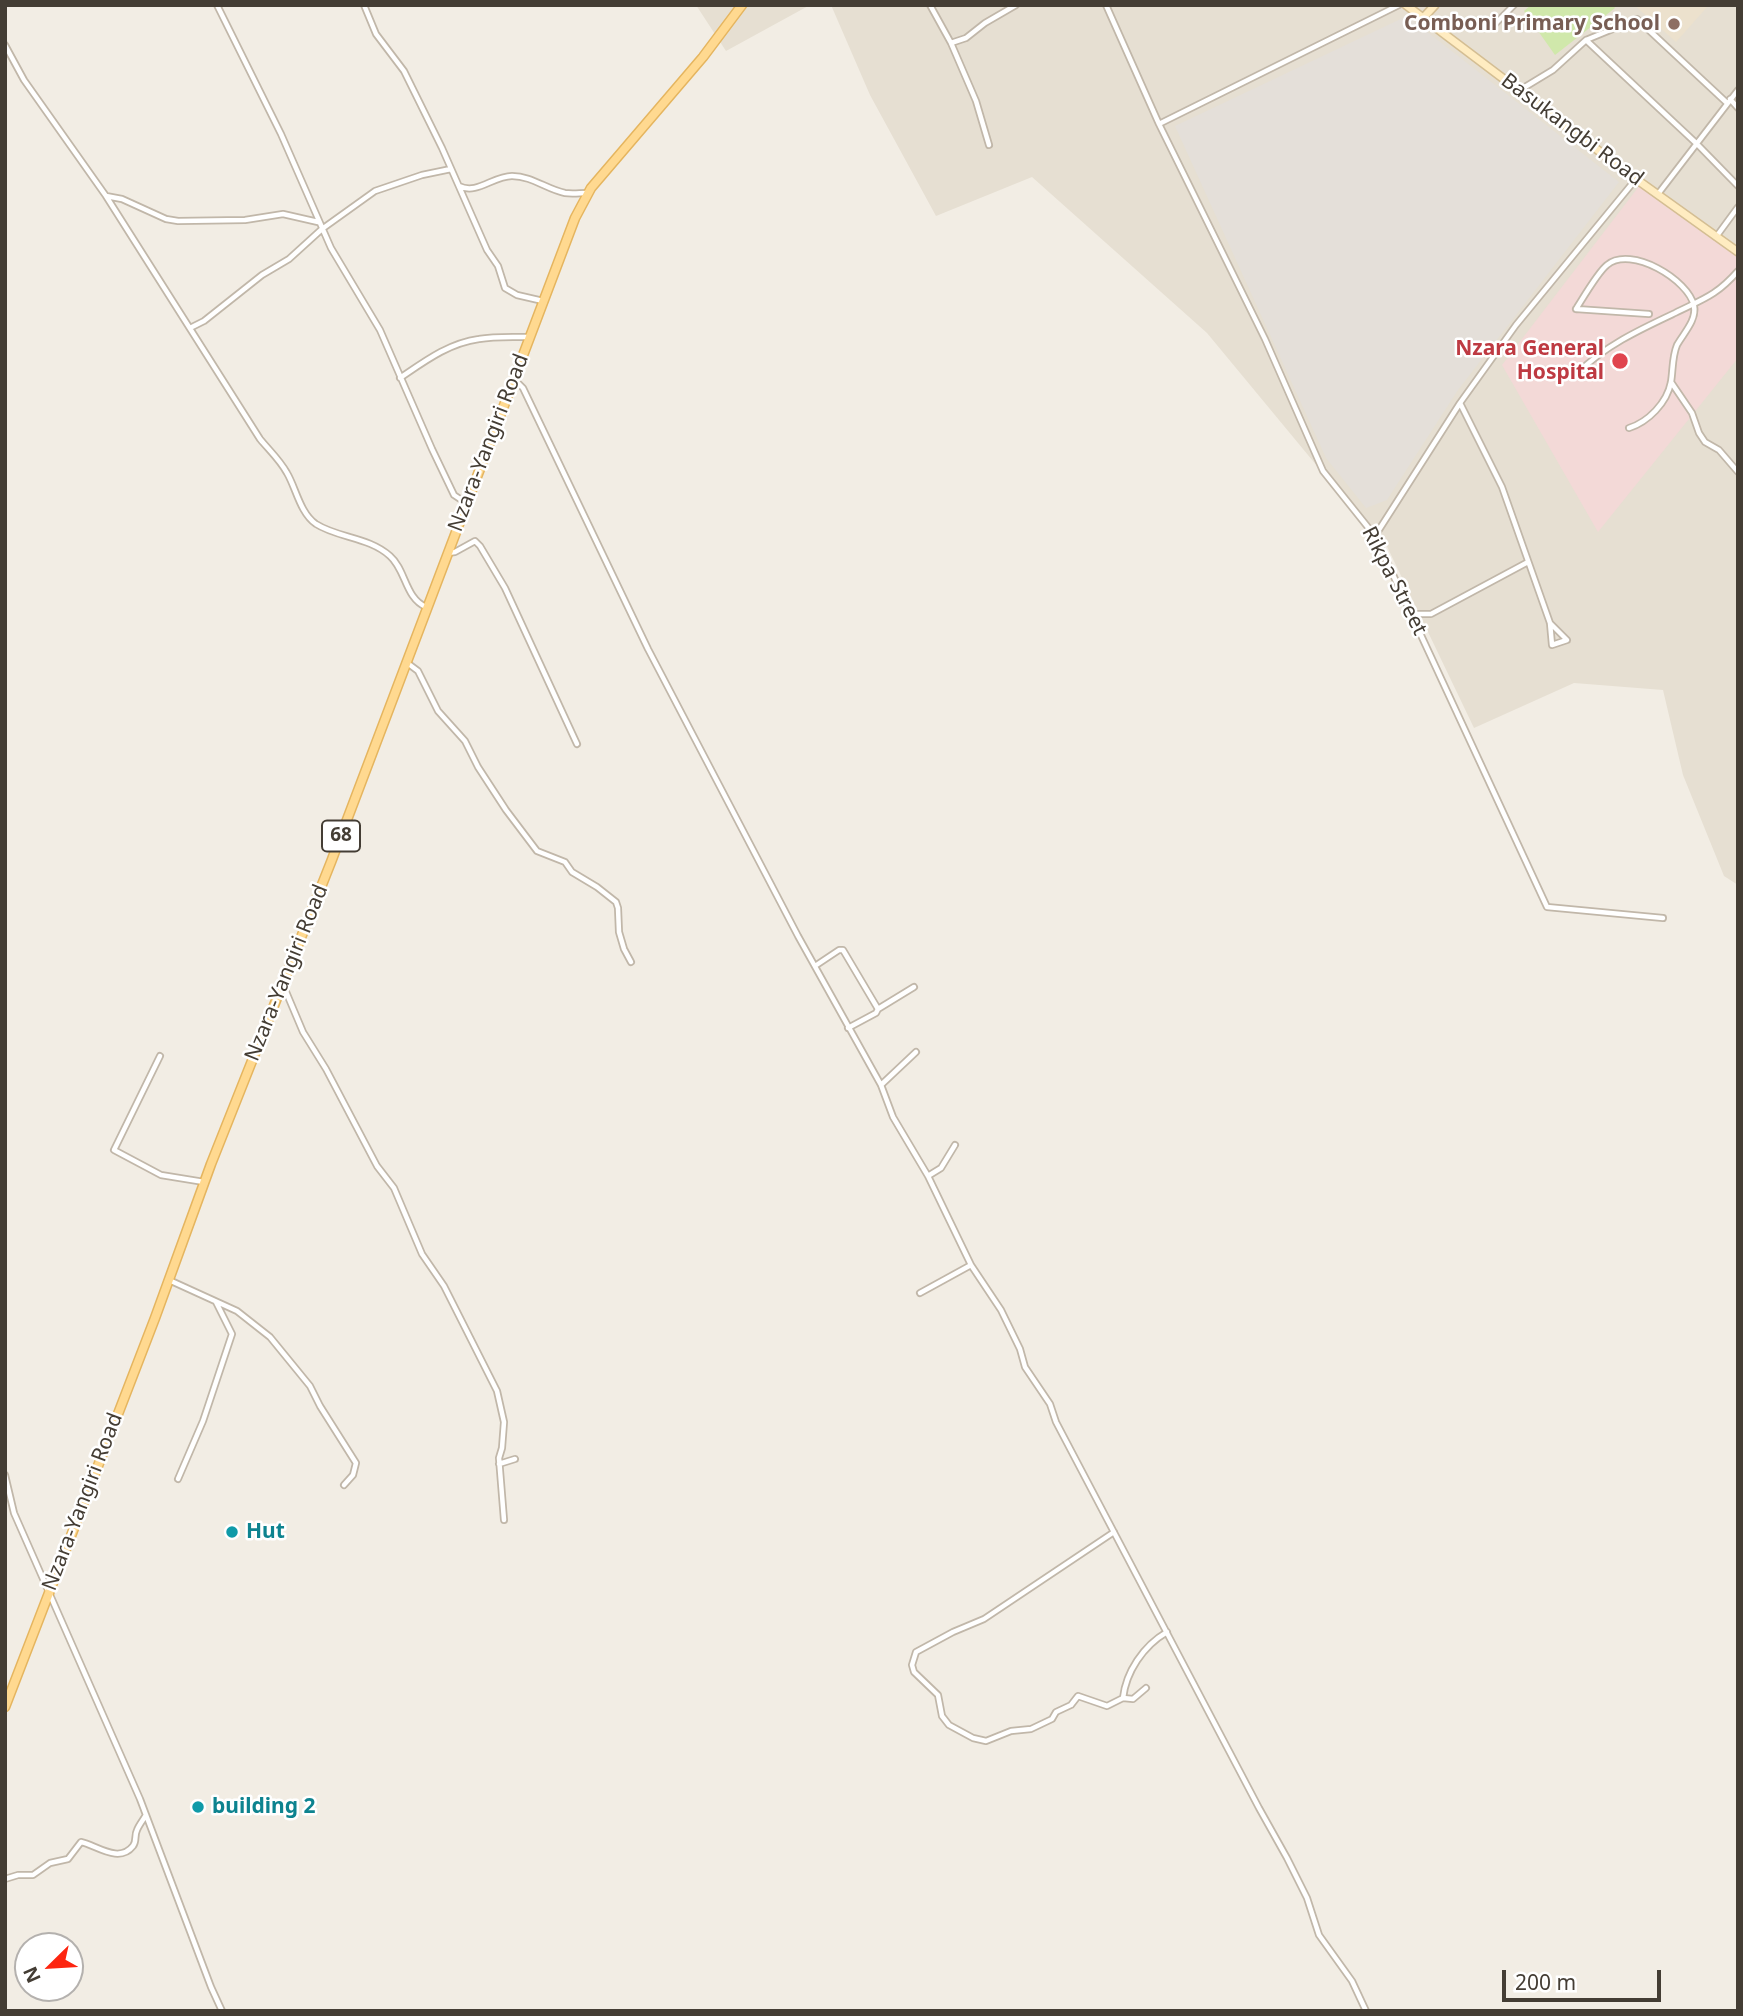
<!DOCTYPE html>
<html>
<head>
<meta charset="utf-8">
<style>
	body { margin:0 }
	#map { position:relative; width:1743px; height:2016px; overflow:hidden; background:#f2ede4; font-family:"Noto Sans",sans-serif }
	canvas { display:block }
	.frame { position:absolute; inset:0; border:7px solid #443d34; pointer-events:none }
	.north { position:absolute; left:14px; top:1932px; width:70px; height:70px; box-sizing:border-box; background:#fff; border:2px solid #b4b1ae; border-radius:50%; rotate:246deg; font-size:19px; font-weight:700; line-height:28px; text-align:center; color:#443d34 }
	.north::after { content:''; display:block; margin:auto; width:24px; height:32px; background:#fd2510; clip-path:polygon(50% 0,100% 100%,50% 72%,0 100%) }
	.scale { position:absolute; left:1502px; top:1970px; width:159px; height:32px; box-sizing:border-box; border:4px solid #443d34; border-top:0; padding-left:9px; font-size:21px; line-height:24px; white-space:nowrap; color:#443d34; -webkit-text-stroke:5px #fff; paint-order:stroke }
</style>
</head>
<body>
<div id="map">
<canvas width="1743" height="2016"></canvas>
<div class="frame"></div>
<div class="north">N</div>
<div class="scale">200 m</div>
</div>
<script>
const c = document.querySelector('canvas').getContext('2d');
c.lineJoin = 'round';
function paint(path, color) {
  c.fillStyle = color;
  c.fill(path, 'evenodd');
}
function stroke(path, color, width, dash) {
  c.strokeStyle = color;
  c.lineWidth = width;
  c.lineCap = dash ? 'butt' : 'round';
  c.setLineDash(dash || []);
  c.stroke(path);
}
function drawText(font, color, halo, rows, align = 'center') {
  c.font = font + ' "Noto Sans",sans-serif';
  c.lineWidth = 5;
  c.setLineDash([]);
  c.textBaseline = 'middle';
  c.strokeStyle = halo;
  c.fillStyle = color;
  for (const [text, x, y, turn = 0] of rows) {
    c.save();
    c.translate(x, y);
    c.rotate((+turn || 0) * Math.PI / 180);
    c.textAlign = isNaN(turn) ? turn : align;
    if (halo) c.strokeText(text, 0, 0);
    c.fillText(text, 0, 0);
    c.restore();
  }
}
paint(new Path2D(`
	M696 5H810L726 51Z
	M831 5H1738V885L1724 876 1683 775 1663 690 1574 683 1474 728 1382 536H1375L1207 333 1032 177 936 216 870 95Z`), '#e6dfd2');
paint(new Path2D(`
	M1407 16 1619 182 1458 390 1387 500 1366 508 1326 458 1175 126Z`), '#e4dfd9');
paint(new Path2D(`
	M1634 5H1709L1676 42Z`), '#ece1cd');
paint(new Path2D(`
	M1640 185 1738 257V358L1598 532 1502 365Z`), '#f3d9d7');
paint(new Path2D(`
	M1531 5H1613L1615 8 1555 55 1524 11Z`), '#d0e8ab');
const street = new Path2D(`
	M217 5 281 134 331 248 380 330 432 449 454 495 466 503
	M364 5 376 34 404 71 442 148 487 250 498 266 505 288 517 295 543 301
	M930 5 951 43 976 101 989 145
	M1106 5 1159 124 1265 339 1323 471 1375 536 1547 907 1663 918
	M1432 23 1484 27 1494 25 1514 5
	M1586 40 1697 144 1738 186
	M951 43 966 38 985 23 1016 5
	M5 45 24 80 106 196 122 199 166 219 178 221 245 220 283 214 318 222
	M1520 90 1553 70 1586 40 1637 19 1727 103
	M1730 99 1738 108
	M1159 124 1399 5
	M459 186C477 195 493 176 512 176 532 176 546 189 565 193 572 194 580 193 587 193
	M1658 194 1738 90
	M106 196 260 439C269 450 280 460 287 473 296 488 300 513 316 524 338 538 369 537 390 556 406 570 405 598 426 607
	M1716 237 1738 207
	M1576 309C1583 298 1598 272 1607 265 1631 245 1689 280 1694 306 1697 320 1683 334 1677 345 1672 357 1673 370 1671 382 1667 403 1648 422 1629 428
	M1576 309 1649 314
	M190 328 204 321 262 275 289 259 322 229 375 191 422 175 451 169
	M1578 373C1604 346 1641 329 1675 313 1703 299 1716 296 1738 271
	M400 378C425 361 449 343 479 339 495 336 513 337 529 337
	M1671 382 1692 413 1699 433 1705 442 1719 450 1738 472
	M513 383 519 384 523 388 648 649 798 936 881 1085 893 1117 928 1176 971 1265 1001 1310 1020 1349 1025 1367 1050 1404 1056 1422 1259 1808 1287 1858 1307 1898 1319 1935 1352 1981 1366 2011
	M1460 403 1502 487 1550 623 1552 645 1567 640 1550 623
	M1375 536 1460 403 1516 325 1636 179
	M448 553 455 552 475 541 480 546 505 588 577 744
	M1412 614H1431L1528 562
	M406 662 418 671 438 711 465 741 478 767 506 810 537 851 565 862 572 872 597 887 616 902 618 908 619 932 624 949 631 962
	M815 966 839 950H843L878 1009
	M284 987 303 1032 326 1069 377 1166 394 1188 422 1254 444 1286 497 1391 504 1422 502 1448 499 1458 504 1520
	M848 1028 876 1013 878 1009 914 987
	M160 1056 114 1150 161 1175 204 1182
	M881 1085 916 1052
	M928 1176 941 1168 955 1145
	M169 1280 237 1311 270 1337 310 1386 320 1406 356 1463 353 1475 344 1485
	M920 1293 971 1265
	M499 1464 515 1459
	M5 1475 14 1513 140 1799 211 1987 222 2011
	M178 1479 203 1421 232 1334 216 1302
	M1114 1532 984 1619 953 1632 916 1652 912 1665 914 1672 938 1695 942 1716 949 1725 973 1738 986 1741 1011 1731 1031 1729 1052 1719 1056 1712 1071 1705 1078 1696 1107 1706 1123 1698 1133 1699 1146 1688
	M1123 1698C1126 1672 1143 1646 1167 1632
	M5 1879 18 1875H33L50 1863 68 1859 81 1842C96 1845 119 1864 133 1846 137 1841 134 1836 137 1830 139 1825 143 1820 146 1815`);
const secondary = new Path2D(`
	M1406 5 1636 179 1738 252
	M1424 17 1435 5`);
const primary = new Path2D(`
	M5 1707 155 1318 211 1164 331 862 575 218 591 188 703 57 742 5`);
stroke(street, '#c1b7a9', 8);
stroke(secondary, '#d4be93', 10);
stroke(primary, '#e5b55f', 11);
stroke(street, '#fff', 4.5);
stroke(secondary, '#ffecc1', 7);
stroke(primary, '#ffd990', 8);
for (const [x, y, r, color] of [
	[1674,24,7,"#8d6e63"],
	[1620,361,9,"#e0444e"],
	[232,1532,7,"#0f9aa8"],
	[198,1807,7,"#0f9aa8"]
]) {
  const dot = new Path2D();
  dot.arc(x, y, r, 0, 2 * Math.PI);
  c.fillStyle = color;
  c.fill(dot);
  stroke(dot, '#fff', 2.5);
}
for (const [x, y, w] of [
	[341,836,38]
]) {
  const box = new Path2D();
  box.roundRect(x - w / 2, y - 15.5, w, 31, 5);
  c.fillStyle = '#fff';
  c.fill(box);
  stroke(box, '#443d34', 2);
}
drawText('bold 19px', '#443d34', null, [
	["68",341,836]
]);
drawText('bold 21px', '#785e54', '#fff', [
	["Comboni Primary School",1660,24]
], 'right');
drawText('21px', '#443d34', '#fff', [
	["Basukangbi Road",1572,130,37],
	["Nzara-Yangiri Road",489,443,-69],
	["Rikpa Street",1394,581,63],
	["Nzara-Yangiri Road",287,973,-68],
	["Nzara-Yangiri Road",83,1502,-69]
]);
drawText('bold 21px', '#be3a42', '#fff', [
	["Nzara General",1604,349],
	["Hospital",1604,373]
], 'right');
drawText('bold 21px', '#0d838f', '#fff', [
	["Hut",246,1532],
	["building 2",212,1807]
], 'left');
</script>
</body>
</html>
